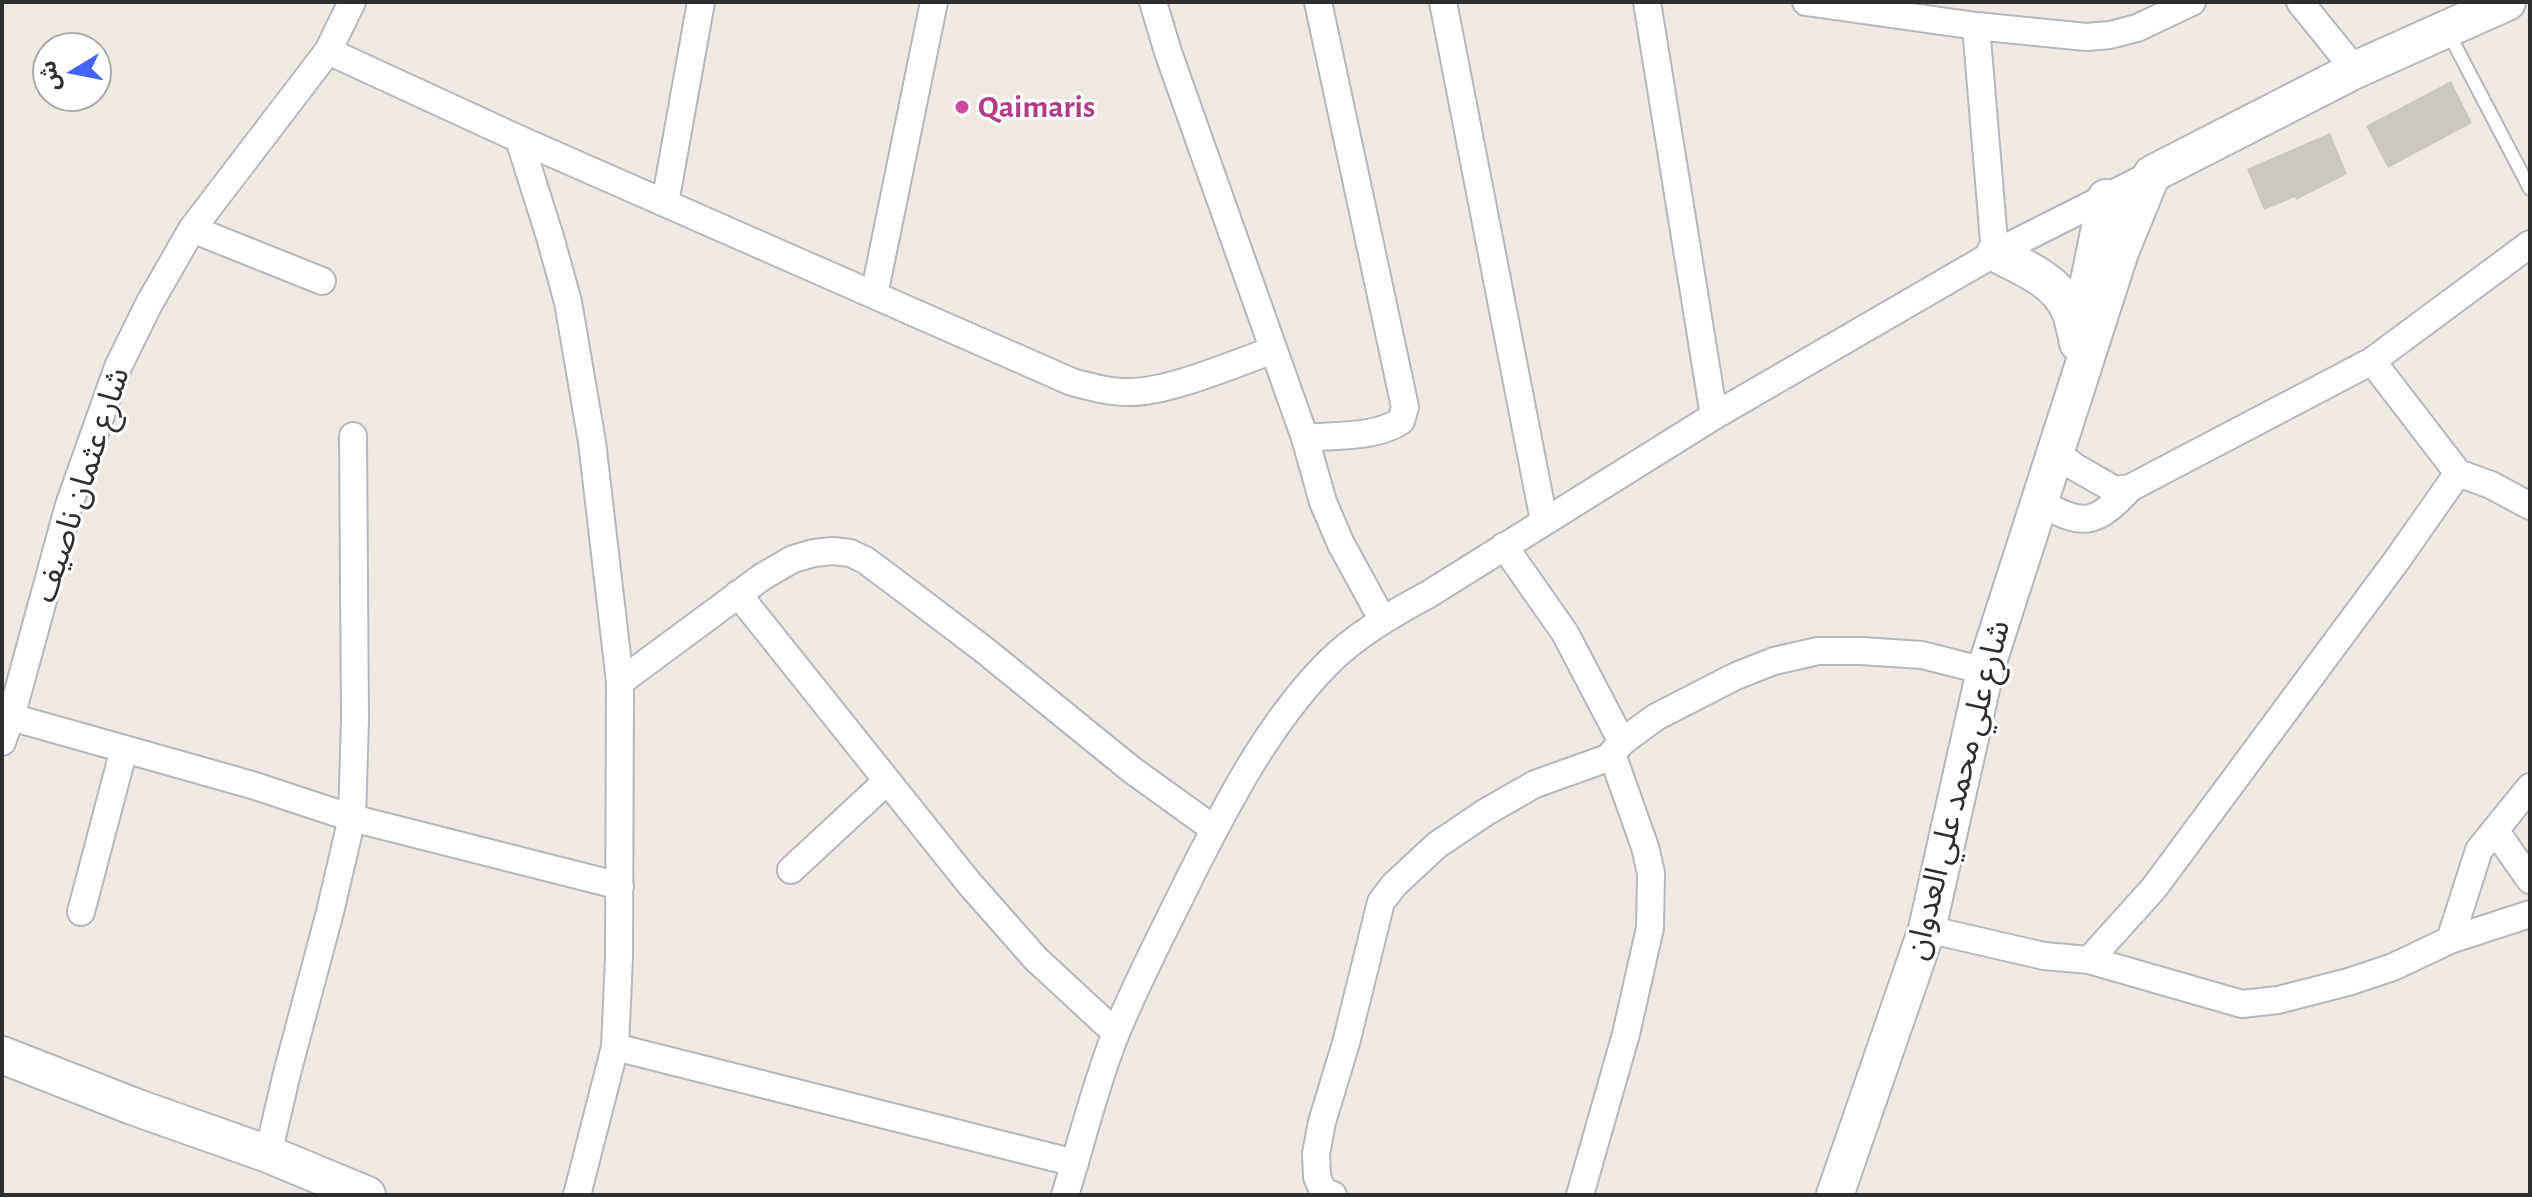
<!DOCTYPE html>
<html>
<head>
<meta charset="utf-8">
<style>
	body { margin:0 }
	#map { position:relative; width:2532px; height:1197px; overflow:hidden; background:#efe9e1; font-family:"Alegreya Sans","Noto Sans Arabic",sans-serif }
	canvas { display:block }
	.frame { position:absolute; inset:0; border:4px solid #2e2e2e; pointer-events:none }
	.north { position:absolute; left:32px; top:32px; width:80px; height:80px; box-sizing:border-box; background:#fff; border:2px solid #ababab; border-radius:50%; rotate:260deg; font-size:22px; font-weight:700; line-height:32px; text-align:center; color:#2e2e2e }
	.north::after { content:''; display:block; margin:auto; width:28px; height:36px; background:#4264fb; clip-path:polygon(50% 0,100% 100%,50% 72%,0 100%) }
</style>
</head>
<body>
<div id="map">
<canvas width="2532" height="1197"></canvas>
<div class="frame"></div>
<div class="north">ش</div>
</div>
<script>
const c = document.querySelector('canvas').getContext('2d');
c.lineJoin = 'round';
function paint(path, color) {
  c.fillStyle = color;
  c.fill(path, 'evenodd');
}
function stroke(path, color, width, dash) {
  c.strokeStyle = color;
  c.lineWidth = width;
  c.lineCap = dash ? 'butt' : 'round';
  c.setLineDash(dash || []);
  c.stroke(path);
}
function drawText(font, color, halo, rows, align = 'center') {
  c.font = font + ' "Alegreya Sans","Noto Sans Arabic",sans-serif';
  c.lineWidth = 6;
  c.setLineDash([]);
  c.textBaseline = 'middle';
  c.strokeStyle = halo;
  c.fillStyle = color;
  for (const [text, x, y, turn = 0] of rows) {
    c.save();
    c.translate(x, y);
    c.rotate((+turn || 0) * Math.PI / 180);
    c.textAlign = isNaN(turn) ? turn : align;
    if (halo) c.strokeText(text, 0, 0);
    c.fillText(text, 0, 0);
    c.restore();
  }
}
paint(new Path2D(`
	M2451 81 2472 123 2388 168 2366 126Z
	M2330 133 2347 174 2296 200 2295 197 2264 210 2247 169Z`), '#cbc7bf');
const lane = new Path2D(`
	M2448 32 2530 189`);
const street = new Path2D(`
	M1153 2 1168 52 1305 438 1323 502 1341 544 1382 619
	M1443 2 1544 521
	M1647 2 1714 416
	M1806 2 1976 26 2086 37 2110 35 2137 28 2192 2
	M2300 2 2355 70
	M1976 26 1995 253
	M328 51 519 139 1072 382C1091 387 1109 392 1128 392 1167 393 1234 364 1273 350
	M519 139 550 237 568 302 592 442 620 682 619 957 615 1047 577 1195
	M665 203 701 2
	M192 229 322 281
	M874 295 934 2
	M2372 361 2458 473 2491 485 2530 506
	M1305 438C1336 435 1375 438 1401 421L1405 407 1318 2
	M2055 452 2075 467 2115 490 2130 488
	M2039 501C2082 528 2096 525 2130 488L2372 361 2530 244
	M1504 546 1565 633 1622 742
	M738 594 969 883 1036 959 1116 1033
	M620 682 762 577 793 559 814 553 833 551 850 553 865 560 896 583 983 649 1132 770 1214 829
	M11 717 252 785 352 818 620 886
	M2 742 11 717 69 505 118 367 149 304 192 229 328 51 352 2
	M2495 830 2530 880
	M791 870 887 781
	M81 912 124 749
	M1927 929 2044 956 2089 960 2242 1004 2278 1000 2348 982 2393 967 2450 940 2530 914
	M2450 940 2479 850 2530 787
	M2089 960 2154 888 2397 560 2458 473
	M615 1047 1075 1163
	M268 1154 287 1073 330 912 352 818 355 720 353 436
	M1065 1195C1082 1141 1095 1085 1116 1033 1138 979 1166 927 1191 875 1228 802 1268 725 1325 666 1354 636 1392 614 1429 594L1714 416 1995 253 2152 174
	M1333 1195 1323 1191 1317 1177 1316 1154 1322 1122 1346 1043 1381 902 1394 885 1437 845 1486 812 1535 784 1608 758 1622 742 1656 717 1736 676 1774 661 1818 651H1861L1922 655 1985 671
	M1580 1195 1626 1034 1650 928 1651 873 1645 847 1612 754`);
const secondary = new Path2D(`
	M1995 253C2023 267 2058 281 2070 311 2074 321 2076 333 2078 343
	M2087 291 2106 198
	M2 1055 135 1107 268 1154 367 1195
	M1835 1195 1927 929 1985 671 2120 252 2152 174 2355 70 2507 2`);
stroke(lane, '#b4b7c1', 16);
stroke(street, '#b4b7c1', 30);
stroke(secondary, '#b4b7c1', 40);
stroke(lane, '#fff', 12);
stroke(street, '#fff', 26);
stroke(secondary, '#fff', 36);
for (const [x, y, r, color] of [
	[962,107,8,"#d1479c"]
]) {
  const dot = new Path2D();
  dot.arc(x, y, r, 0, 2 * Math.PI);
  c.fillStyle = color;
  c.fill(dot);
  stroke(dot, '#fff', 3);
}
drawText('bold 32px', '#b23c85', '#fff', [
	["Qaimaris",978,107]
], 'left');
drawText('32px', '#2e2e2e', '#fff', [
	["شارع عثمان ناصيف",82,485,-72],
	["شارع علي محمد علي العدوان",1958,790,-76]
]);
</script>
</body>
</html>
